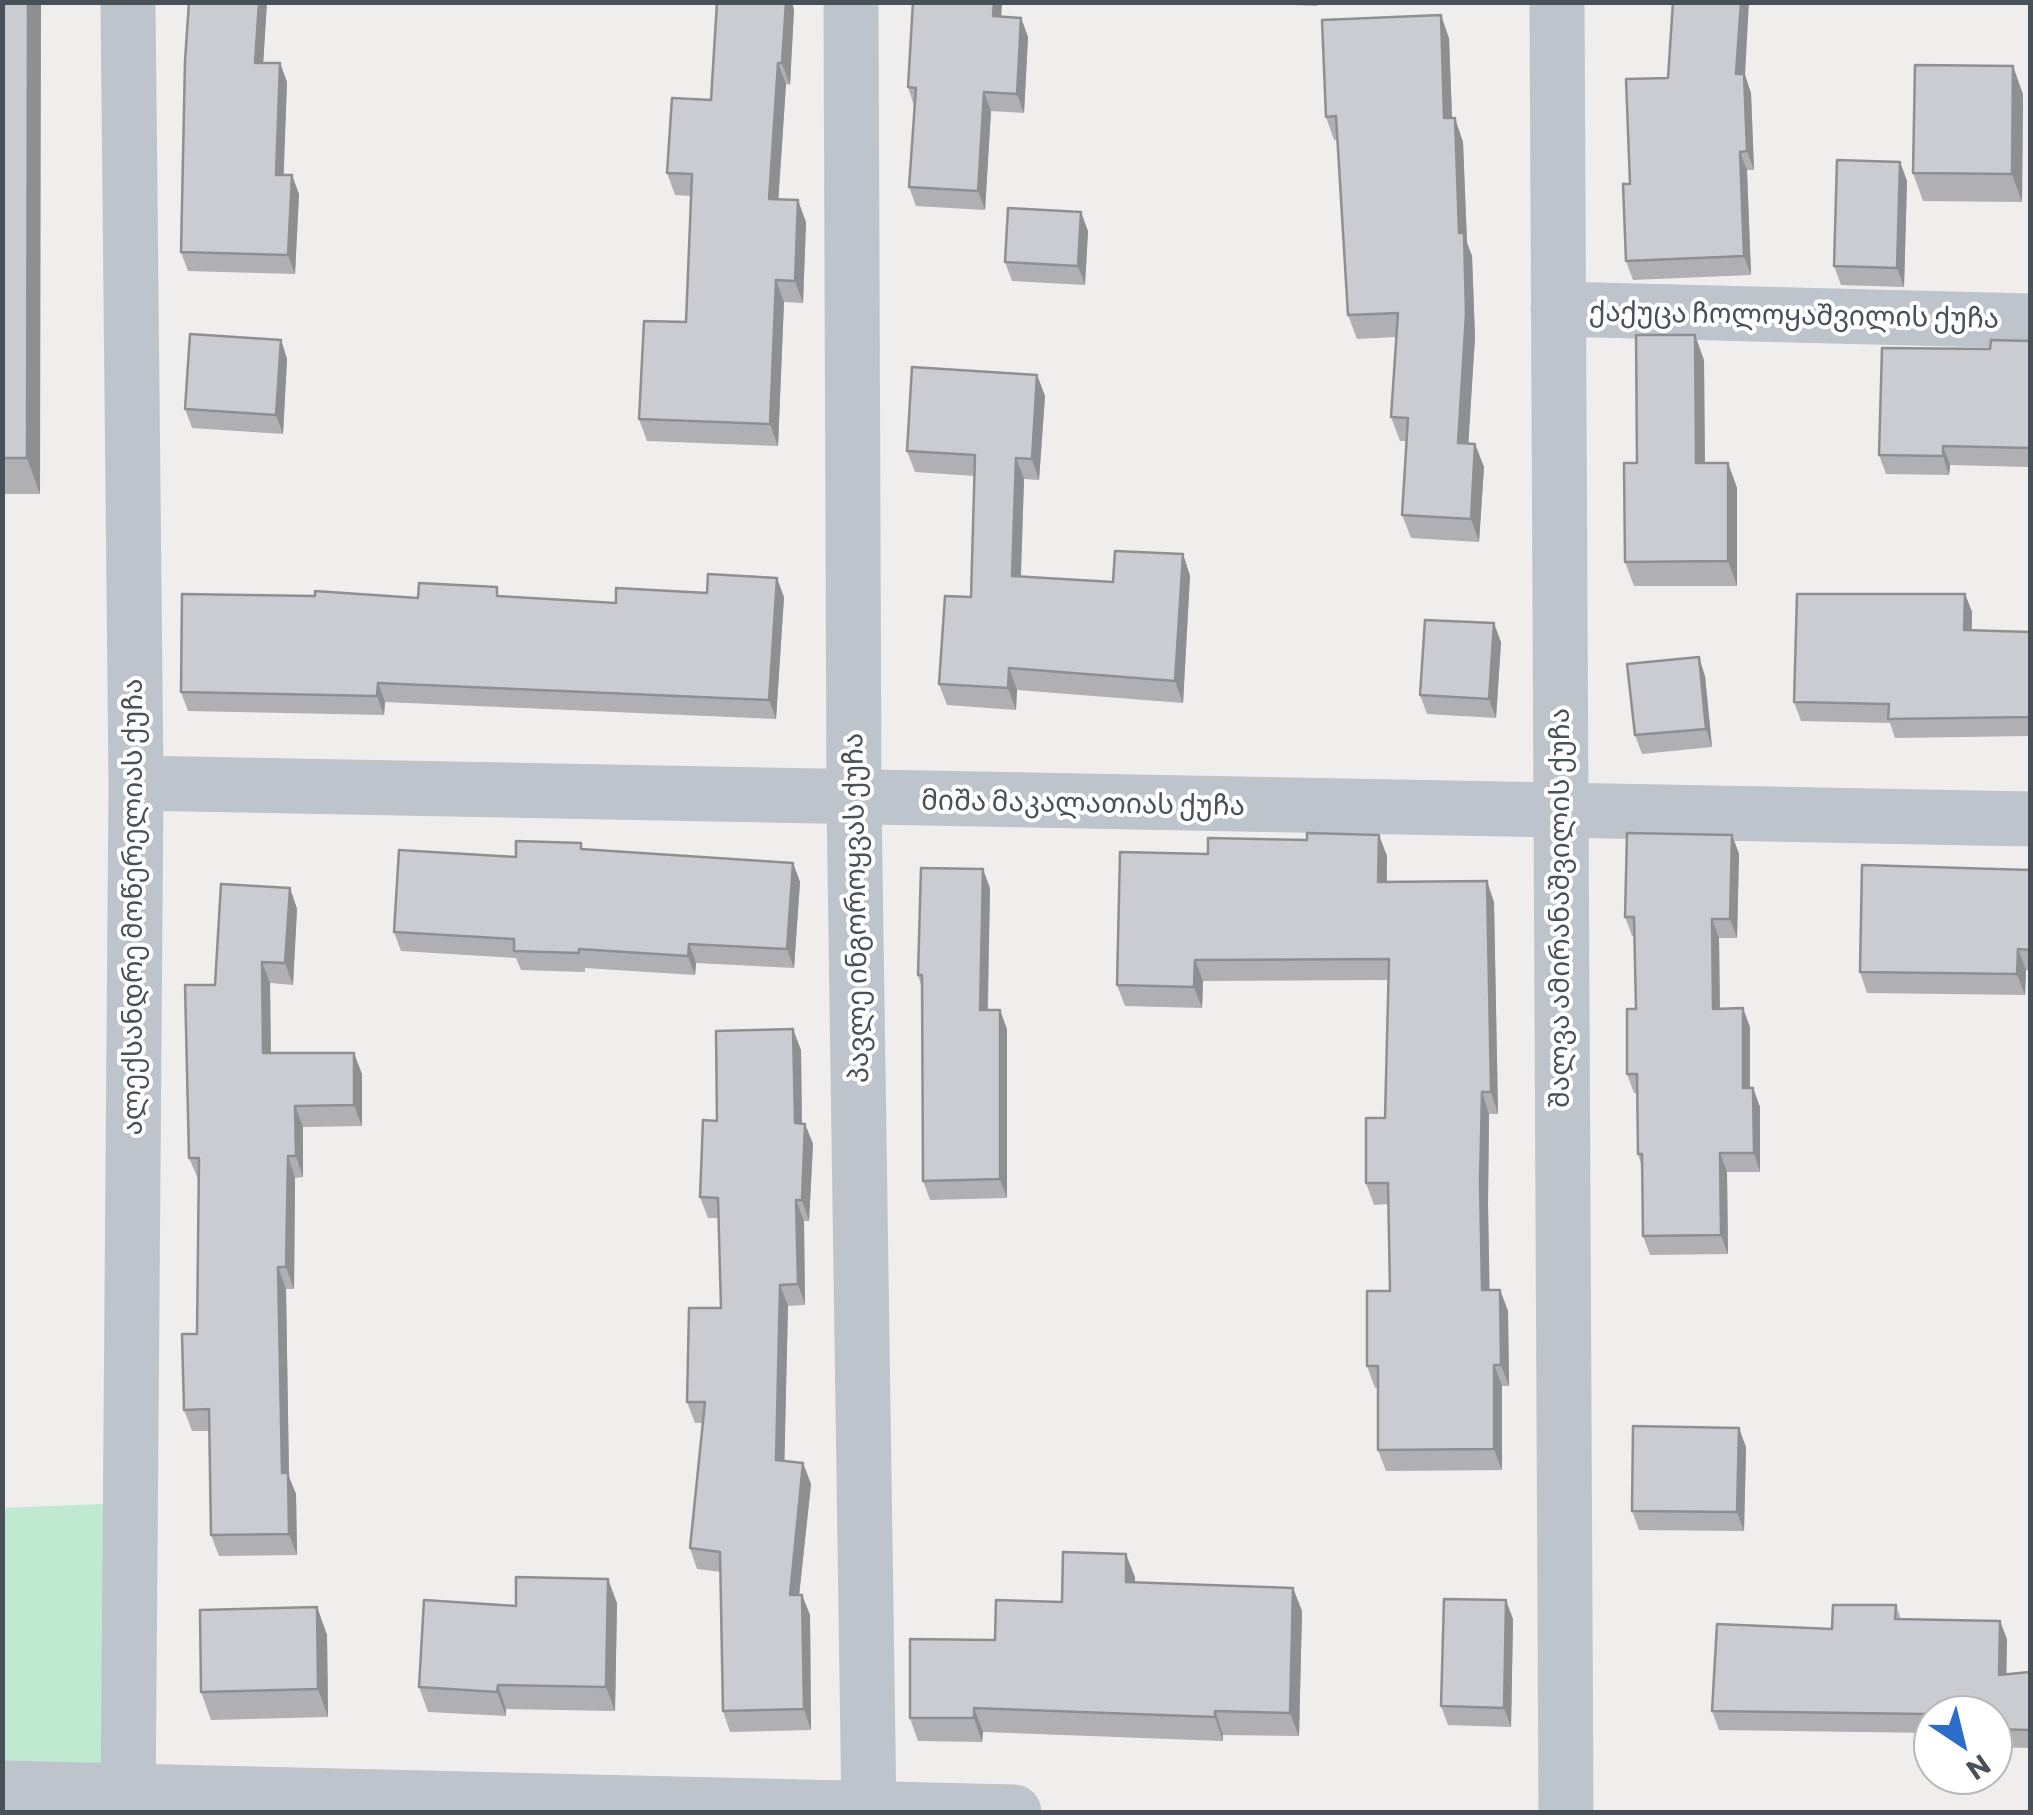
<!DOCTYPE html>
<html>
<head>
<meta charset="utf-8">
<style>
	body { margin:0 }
	#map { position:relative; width:2033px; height:1815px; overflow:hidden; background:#f0eded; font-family:Commissioner,sans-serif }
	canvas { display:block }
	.frame { position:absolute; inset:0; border:5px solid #485058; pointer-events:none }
	.north { position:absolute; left:1913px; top:1695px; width:100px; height:100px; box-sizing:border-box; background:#fff; border:2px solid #b6b9bc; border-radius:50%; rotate:145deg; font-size:28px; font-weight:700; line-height:40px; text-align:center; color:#485058 }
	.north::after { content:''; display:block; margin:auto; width:35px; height:45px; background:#2c6dcb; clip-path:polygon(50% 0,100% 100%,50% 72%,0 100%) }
</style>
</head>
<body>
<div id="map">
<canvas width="2033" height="1815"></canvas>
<div class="frame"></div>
<div class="north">N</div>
</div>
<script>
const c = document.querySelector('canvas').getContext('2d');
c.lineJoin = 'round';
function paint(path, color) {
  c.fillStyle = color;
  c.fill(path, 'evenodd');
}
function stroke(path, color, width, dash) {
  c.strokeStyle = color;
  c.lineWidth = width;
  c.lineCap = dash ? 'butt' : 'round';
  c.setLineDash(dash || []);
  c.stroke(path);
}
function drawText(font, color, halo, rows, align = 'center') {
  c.font = font + ' Commissioner,"Noto Sans Georgian",sans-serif';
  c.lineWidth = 8;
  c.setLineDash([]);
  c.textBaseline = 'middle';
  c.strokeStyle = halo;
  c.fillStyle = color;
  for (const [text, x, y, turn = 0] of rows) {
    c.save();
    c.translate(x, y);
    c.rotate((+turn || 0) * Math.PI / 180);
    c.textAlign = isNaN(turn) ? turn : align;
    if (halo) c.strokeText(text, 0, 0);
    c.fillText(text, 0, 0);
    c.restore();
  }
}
paint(new Path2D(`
	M127 1503 128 1792 3 1788 2 1508Z`), '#c0e9d1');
stroke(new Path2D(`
	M128 2 136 783 128 1812
	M851 2 854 800 869 1812
	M1557 2 1566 1812
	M1558 309 2030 321
	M136 783 2030 819
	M2 1788 1014 1812`), '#bdc4cb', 55);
paint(new Path2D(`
	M2 2 40 494H2Z
	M189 2H267L263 63H280L287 82 283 175 299 194 295 274 188 271 181 252Z
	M913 2H1002L1001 17 1021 18 1028 37 1024 113 991 111 985 210 916 206 909 187 914 106 908 87Z
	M1220 2H1317V6Z
	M1451 2H1494V5Z
	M1992 2H2030V4L1992 3Z
	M794 9 790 85 786 84 778 200 806 222 803 303 784 302 778 446 647 441 639 419 686 322 691 196 675 195 667 173 711 100Z
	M1449 38 1452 118 1463 142 1467 243 1472 256 1475 337 1468 443 1475 444 1484 467 1479 542 1411 538 1402 515 1407 441H1400L1391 417 1396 337 1357 339 1348 315 1338 140H1334L1326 117Z
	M1745 75 1751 93 1754 170H1747L1751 275 1633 280 1626 261 1630 184Z
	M2023 94 2022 202 1923 201 1913 173Z
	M1900 162 1907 181 1904 287 1841 285 1834 266Z
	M1088 231 1085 285 1012 281 1005 262Z
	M281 340 287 359 283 434 192 428 185 409Z
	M2030 341V467L1950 465 1949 475 1886 474 1879 455 1990 349Z
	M1704 360 1705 463H1728L1737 488V586H1634L1625 562 1637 463Z
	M1037 375 1045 396 1039 480 1024 479 1021 576 1113 582 1183 554 1190 576 1183 703 1017 690 1016 710 947 705 939 684 971 597 975 476 915 472 907 451Z
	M1965 594 1972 612V630L2030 632V736L1895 738 1890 723 1801 721 1794 702Z
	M501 596 616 603 784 597 776 719 385 702 384 715 188 711 181 692 418 598Z
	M1501 642 1496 718 1427 714 1420 695Z
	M1705 676 1712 747 1642 754 1635 735Z
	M1732 835 1739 854 1737 938H1719L1720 1009 1750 1027V1088H1753L1760 1107V1172H1727L1728 1254 1650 1255 1643 1236 1642 1167 1638 1154 1637 1093H1634L1627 1074 1636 1009 1635 936H1632L1625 917Z
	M583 850 793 863 800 882 794 968 696 963 695 975 585 968V972L521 970 516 958 401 951 394 932 516 857Z
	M1387 856V882L1494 902 1498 1114H1489L1488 1204 1489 1290H1500L1508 1311 1509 1386H1502V1470L1386 1471 1378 1450V1387L1375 1388 1367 1366 1390 1291 1388 1204 1374 1205 1366 1183 1385 1118 1388 980 1203 981 1202 1008 1125 1006 1117 985Z
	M2030 870V971L2026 970 2025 995 1867 993 1860 972Z
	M290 888 297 909 293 985 270 983 271 1053 362 1074V1126L303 1127V1177L295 1178 294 1289H286L289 1477 296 1494 297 1555 219 1556 211 1535 209 1431H192L184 1410 197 1334 198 1179 189 1158Z
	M990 888 988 1010 1007 1029V1198L930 1200 923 1181 922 988 918 975Z
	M801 1050 802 1124H805L813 1144 809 1221H804L805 1305 788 1306 784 1461 803 1463 811 1484 799 1595H802L810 1615 811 1730 730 1732 723 1711 721 1572 697 1569 690 1548 703 1423H695L687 1402 721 1308 719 1218H708L700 1197 717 1121Z
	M1746 1447 1744 1531 1639 1530 1632 1511Z
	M1135 1577V1583L1293 1588 1302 1611 1299 1736 1223 1735V1741L983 1732 982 1742 918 1741 910 1718 995 1640 1062 1602Z
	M617 1603 615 1711 506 1709V1716L428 1712 419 1687 516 1606Z
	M1896 1605 1901 1619 2007 1639 2006 1674 2030 1672V1748L1993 1747V1715H1933V1733L1719 1730 1712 1711 1832 1629Z
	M317 1607 327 1635 328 1717 211 1720 201 1692Z
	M1513 1619 1511 1727 1448 1725 1441 1706Z`), '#afafb4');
paint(new Path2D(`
	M28 2H41L40 494 27 458Z
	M259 2H267L262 82 255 63Z
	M786 2H792L794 9 790 85 782 63Z
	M994 2H1002L1000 35 993 16Z
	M1741 2H1749L1745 75 1751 93 1754 170 1747 151 1736 74Z
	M1441 15 1449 38 1453 142 1444 118Z
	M1021 18 1028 37 1024 113 1017 94Z
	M280 63 287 82 283 194 276 175Z
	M778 63 786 84 777 221 769 199Z
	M2013 66 2023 94 2022 202 2012 174Z
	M984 92 991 111 985 210 978 191Z
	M1455 118 1463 142 1467 243 1472 256 1475 337 1467 466 1458 443 1459 233Z
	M1740 152 1747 170 1751 275 1744 256Z
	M1900 162 1907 181 1904 287 1897 268Z
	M292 175 299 194 295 274 288 255Z
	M798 200 806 222 803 303 795 281Z
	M1081 212 1088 231 1085 285 1078 266Z
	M776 280 784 302 778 446 770 424Z
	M1695 335 1704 360 1705 488 1696 463Z
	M281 340 287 359 283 434 276 415Z
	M1037 375 1045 396 1039 480 1032 459Z
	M1475 444 1484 467 1479 542 1471 519Z
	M1943 446 1950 465 1949 475 1943 456Z
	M1016 458 1024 479 1020 597 1012 576Z
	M1728 463 1737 488V586L1728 561Z
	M1183 554 1190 576 1183 703 1175 681Z
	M777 578 784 597 776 719 769 700Z
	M1965 594 1972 612 1971 649 1964 630Z
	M1494 623 1501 642 1496 718 1489 699Z
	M1699 657 1705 676 1712 747 1706 729Z
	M1009 668 1017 690 1016 710 1008 688Z
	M378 683 385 702 384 715 377 696Z
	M1379 835 1387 856 1386 904 1378 882Z
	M1732 835 1739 854 1737 938 1730 919Z
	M793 863 800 882 794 968 787 949Z
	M983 869 990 888 987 1029 980 1010Z
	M1487 881 1494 902 1498 1114 1491 1092Z
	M290 888 297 909 293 985 285 963Z
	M1712 919 1719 938 1720 1028 1713 1009Z
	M689 944 696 963 695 975 688 956Z
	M2018 949 2026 970 2025 995 2017 974Z
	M1195 960 1203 981 1202 1008 1194 987Z
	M262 962 270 983 271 1075 263 1053Z
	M1743 1008 1750 1027V1107L1743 1088Z
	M1000 1010 1007 1029V1198L1000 1179Z
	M793 1029 801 1050 802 1144 795 1123Z
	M354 1053 362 1074V1126L354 1105Z
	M1753 1088 1760 1107V1172L1754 1153Z
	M1482 1092 1489 1114 1488 1204 1490 1311 1482 1290 1480 1182Z
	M295 1106 303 1127V1177L296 1156Z
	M805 1124 813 1144 809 1221 802 1200Z
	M1720 1153 1727 1172 1728 1254 1721 1235Z
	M288 1156 295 1178 294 1289 286 1267Z
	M796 1200 804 1221 805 1305 798 1284Z
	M278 1267 286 1289 289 1477 296 1494 297 1555 289 1534 282 1473Z
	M780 1285 788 1306 784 1481 776 1460Z
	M1500 1290 1508 1311 1509 1386 1501 1365Z
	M1494 1365 1502 1386V1470L1494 1449Z
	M1739 1428 1746 1447 1744 1531 1737 1512Z
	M803 1463 811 1484 797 1615 790 1595Z
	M1126 1554 1135 1577 1134 1606 1126 1582Z
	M608 1579 617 1603 615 1711 606 1687Z
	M1293 1588 1302 1611 1299 1736 1290 1713Z
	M802 1595 810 1615 811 1730 804 1709Z
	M1506 1600 1513 1619 1511 1727 1504 1708Z
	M317 1607 327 1635 328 1717 318 1689Z
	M2000 1621 2007 1639 2006 1694 1999 1675Z
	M498 1685 506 1709V1716L497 1692Z
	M974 1708 983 1732 982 1742 974 1718Z
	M1215 1711 1223 1735V1741L1215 1717Z`), '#8e8f92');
const building = new Path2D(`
	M2 2H28L27 458H2Z
	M189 2H259L255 63H280L276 175H292L288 255 181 252 185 61Z
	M717 2H786L782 63H778L769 199 798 200 795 281 776 280 770 424 639 419 644 321 686 322 692 174 667 173 672 98 711 100Z
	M913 2H994L993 16 1021 18 1017 94 984 92 978 191 909 187 916 88 908 87Z
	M1673 2H1741L1736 74H1744L1747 151 1740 152 1744 256 1626 261 1623 184H1630L1626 79 1668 78Z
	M1441 15 1444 118H1455L1459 233H1464L1466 314 1458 443 1475 444 1471 519 1402 515 1408 418 1391 417 1398 313 1348 315 1336 116 1326 117 1322 20Z
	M1915 65 2013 66 2012 174 1913 173Z
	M1837 160 1900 162 1897 268 1834 266Z
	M1008 208 1081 212 1078 266 1005 262Z
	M190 334 281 340 276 415 185 409Z
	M1636 335H1695L1696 463H1728V561L1625 562 1624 463H1637Z
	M1991 340 2030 341V448L1943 446V456L1879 455 1882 348 1990 349Z
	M912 367 1037 375 1032 459 1016 458 1012 576 1113 582 1115 551 1183 554 1175 681 1009 668 1008 688 939 684 945 596 971 597 975 455 907 451Z
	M708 574 777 578 769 700 378 683 377 696 181 692 182 594 315 596V591L418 598 419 583 497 587V596L616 603V588L707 593Z
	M1797 594H1965L1964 630 2030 632V717L1888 719 1889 704 1794 702Z
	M1425 620 1494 623 1489 699 1420 695Z
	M1699 657 1706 729 1635 735 1627 664Z
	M1307 833 1379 835 1378 882 1487 881 1491 1092H1482L1480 1182 1482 1290H1500L1501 1365H1494V1449L1378 1450V1366H1367V1291H1390L1388 1183H1366V1118H1385L1389 959 1195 960 1194 987 1117 985 1120 852 1208 854V838L1307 840Z
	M1627 833 1732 835 1730 919H1712L1713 1009 1743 1008V1088H1753L1754 1153H1720L1721 1235 1643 1236 1642 1154H1638L1637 1074H1627V1009H1636L1634 917H1625Z
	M516 841 581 843V849L793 863 787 949 689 944 688 956 579 949V953L514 951V939L394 932 399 850 516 857Z
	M1862 865 2030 870V950L2018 949 2017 974 1860 972Z
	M921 868 983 869 980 1010H1000V1179L923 1181 922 975H918Z
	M221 884 290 888 285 963 262 962 263 1053H354V1105L295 1106 296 1156H288L286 1267H278L282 1473H288L289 1534 211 1535 209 1409 184 1410 182 1334H197L199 1158H189L185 985H215Z
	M793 1029 795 1123 805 1124 802 1200H796L798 1284 780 1285 776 1460 803 1463 790 1595H802L804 1709 723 1711 720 1552 690 1548 705 1402H687L689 1308H721L718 1198 700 1197 703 1120 717 1121 716 1031Z
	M1633 1426 1739 1428 1737 1512 1632 1511Z
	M1063 1552 1126 1554V1582L1293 1588 1290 1713 1215 1711V1717L974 1708V1718H910V1639L995 1640 996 1600 1062 1602Z
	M516 1577 608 1579 606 1687 498 1685 497 1692 419 1687 424 1600 516 1606Z
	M1444 1599 1506 1600 1504 1708 1441 1706Z
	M1833 1605H1896L1895 1619 2000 1621 1999 1675 2030 1672V1730L1993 1729V1715L1712 1711 1717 1624 1832 1629Z
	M317 1607 318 1689 201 1692 200 1610Z`);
paint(building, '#cbccd1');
stroke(building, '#8e8f92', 2.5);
drawText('28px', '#485058', '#fff', [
	["ქაქუცა ჩოლოყაშვილის ქუჩა",1794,315,1],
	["მიშა მაკალათიას ქუჩა",1083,803,1],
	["ალექსანდრე მოწერელიას ქუჩა",133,907,-90],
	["პავლე ინგოროყვას ქუჩა",856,908,-91],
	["შალვა ამირანაშვილის ქუჩა",1560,908,-90]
]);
</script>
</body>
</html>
